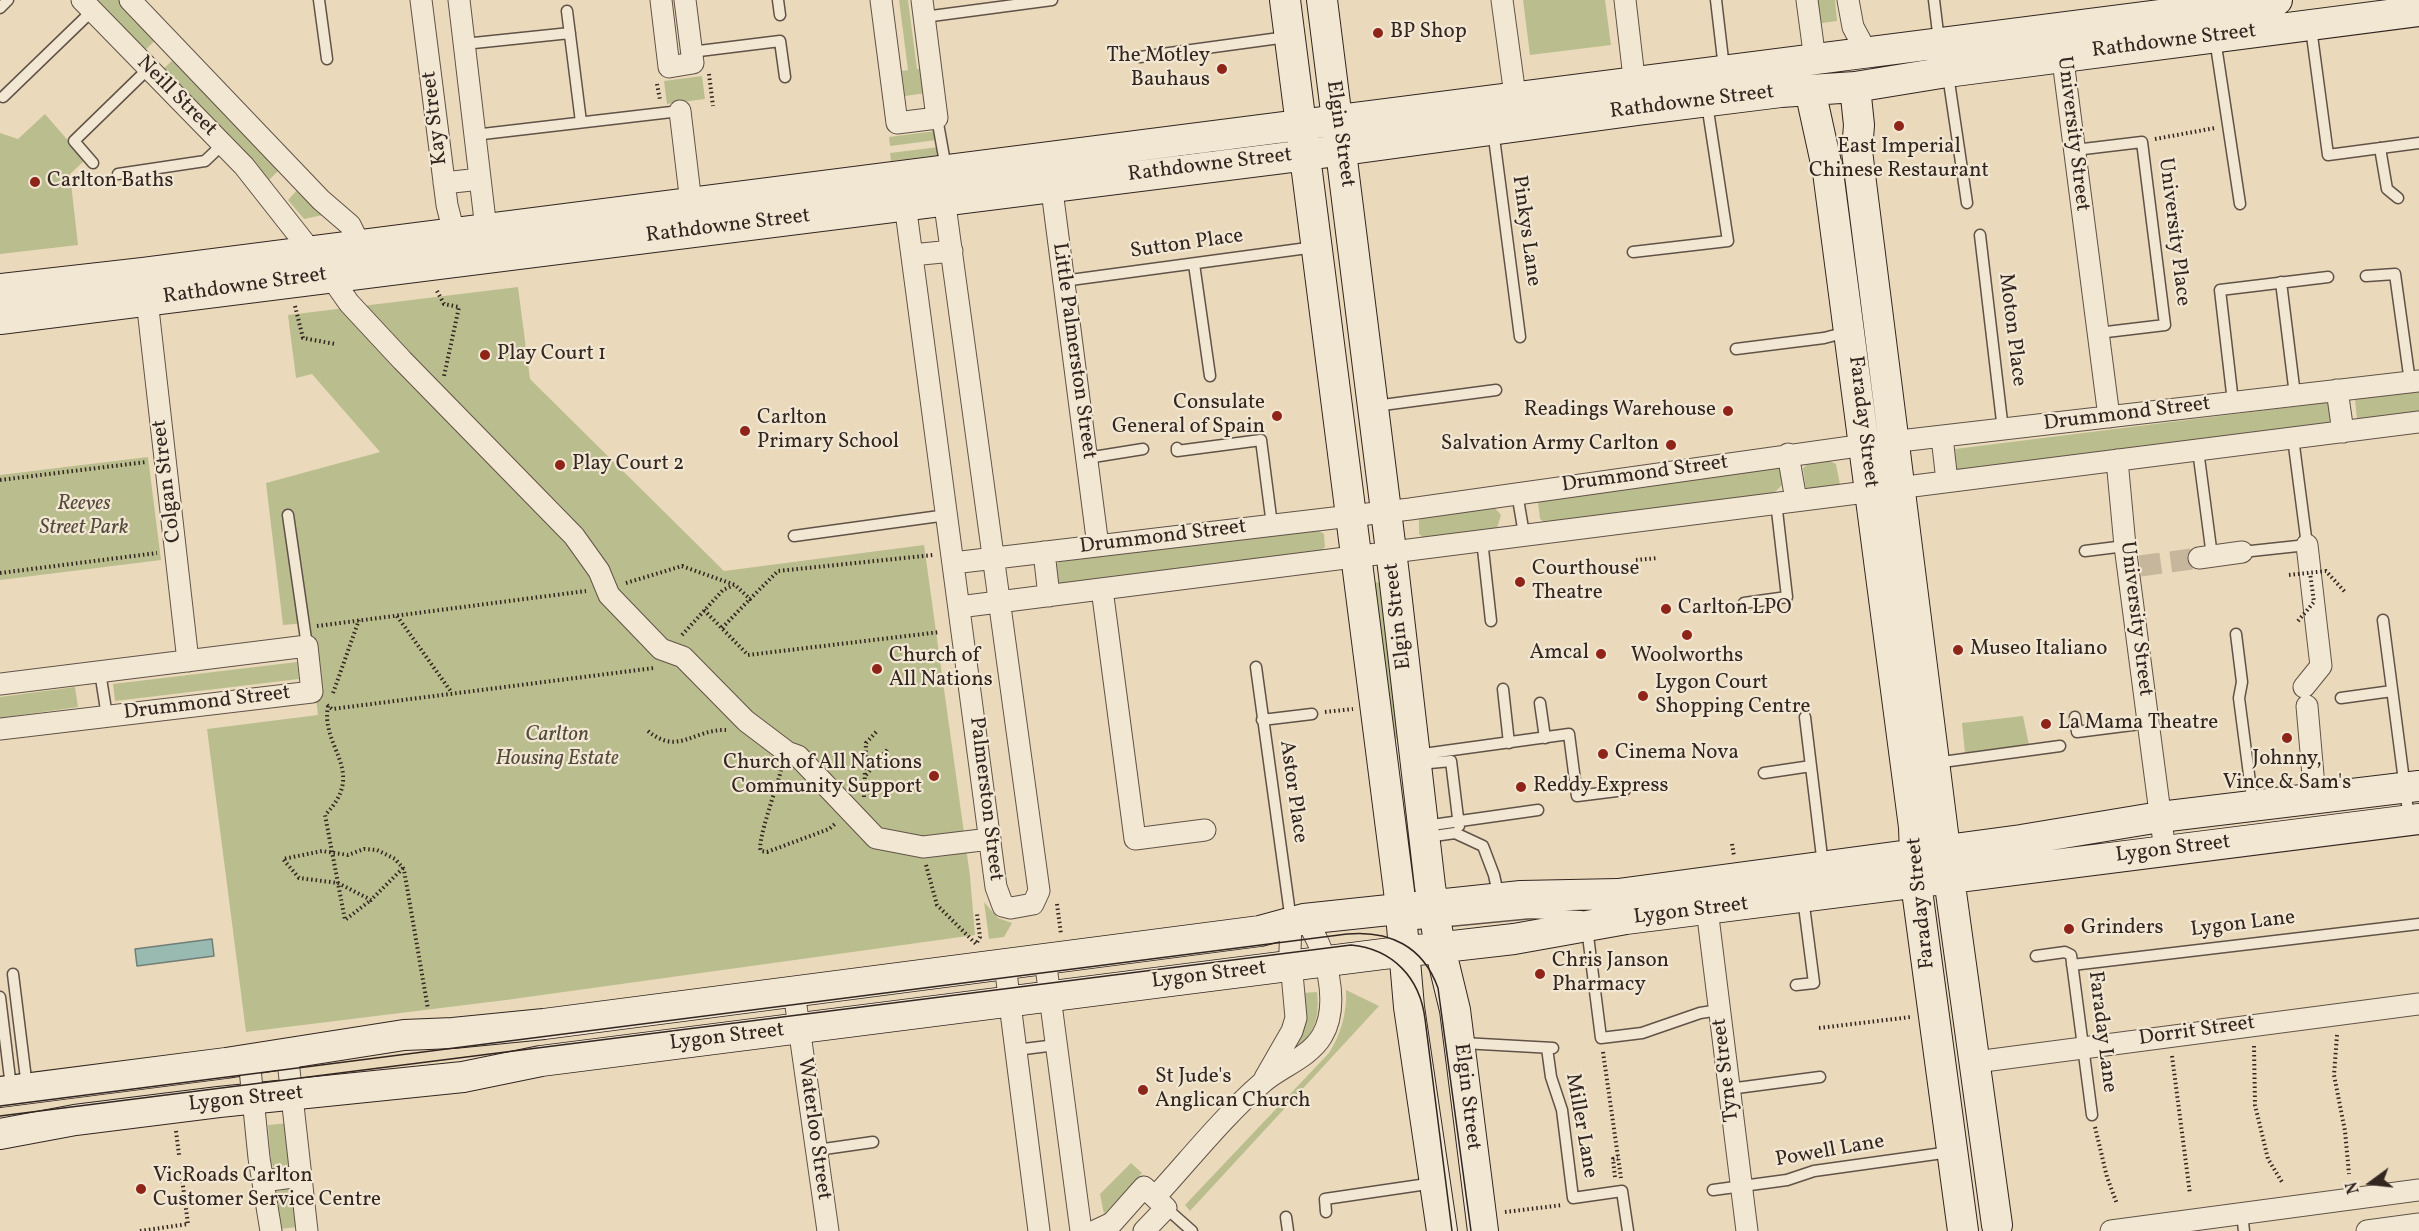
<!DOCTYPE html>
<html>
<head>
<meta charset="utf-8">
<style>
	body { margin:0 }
	#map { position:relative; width:2419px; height:1231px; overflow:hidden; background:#eadabb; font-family:Vollkorn,serif }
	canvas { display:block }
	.north { position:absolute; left:2341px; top:1153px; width:60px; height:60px; -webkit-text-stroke:4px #f1e7d3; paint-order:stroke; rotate:255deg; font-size:16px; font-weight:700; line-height:24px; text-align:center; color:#332520 }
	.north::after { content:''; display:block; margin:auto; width:21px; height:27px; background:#332520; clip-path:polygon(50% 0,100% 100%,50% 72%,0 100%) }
</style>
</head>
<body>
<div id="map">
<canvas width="2419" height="1231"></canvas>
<div class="north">N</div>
</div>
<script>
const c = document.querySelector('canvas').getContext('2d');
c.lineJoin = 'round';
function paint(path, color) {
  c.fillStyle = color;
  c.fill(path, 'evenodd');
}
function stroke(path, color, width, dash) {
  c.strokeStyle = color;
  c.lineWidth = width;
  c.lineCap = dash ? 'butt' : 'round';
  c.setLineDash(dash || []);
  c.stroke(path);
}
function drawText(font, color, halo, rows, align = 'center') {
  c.font = font + ' Vollkorn,serif';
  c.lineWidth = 4.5;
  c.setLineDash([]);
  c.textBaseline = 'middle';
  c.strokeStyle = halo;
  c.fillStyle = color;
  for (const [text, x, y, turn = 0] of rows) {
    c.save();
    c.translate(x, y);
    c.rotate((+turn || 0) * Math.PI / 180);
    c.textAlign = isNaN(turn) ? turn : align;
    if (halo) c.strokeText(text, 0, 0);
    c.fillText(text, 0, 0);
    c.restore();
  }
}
paint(new Path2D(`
	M93 0H122L158 38 143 52Z
	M899 0H908L917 69H923L926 93 905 96 902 71 908 70Z
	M1523 0H1605L1611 45 1530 55Z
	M1812 0H1835L1837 21 1815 24Z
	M176 57 283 166 268 181 161 71Z
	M702 76 705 99 667 104 664 81Z
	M45 114 85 160 70 174 78 245 0 254V133L18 139Z
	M936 131 937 140 890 146 889 137Z
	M939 147 940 155 891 161 890 153Z
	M299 188 328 214 304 219 288 200Z
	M518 287 530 379 724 571 924 545 970 876 975 935 506 1000 246 1032 207 729 318 715 307 623 283 625 266 483 380 452 312 374 296 378 288 315Z
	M2419 392V412L2357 419 2355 399Z
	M2331 402 2332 423 1957 470 1955 449Z
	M148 457 161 560 0 580V475Z
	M1830 461 1836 464 1840 485 1806 489 1803 468 1808 464Z
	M1769 464 1780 468 1782 485 1774 493 1548 525 1540 519 1538 503 1543 495Z
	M1494 507 1501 515 1497 528 1424 538 1419 534V518Z
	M1315 528 1324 534 1325 547 1320 551 1062 584 1058 582 1055 566 1059 562Z
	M1386 581 1406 738 1393 739 1374 583Z
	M297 662 299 679 115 701 113 684Z
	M75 687 78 707 0 718V697Z
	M2023 716 2029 745 1965 753 1962 723Z
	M984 902 998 918 1012 923 1004 937 989 939Z
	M1346 990 1379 1006 1190 1211 1185 1205 1329 1053C1341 1034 1347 1013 1346 990Z
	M1317 992C1320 1015 1315 1034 1296 1049L1293 1045 1305 1021 1303 993Z
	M290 1123 291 1165 274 1167 271 1164 268 1125Z
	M1131 1163 1142 1173 1104 1214 1100 1194Z
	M292 1188 297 1227 280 1229 274 1192Z`), '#babe8e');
const water = new Path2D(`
	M212 939 214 956 137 966 135 949Z`);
paint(water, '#98bab1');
stroke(water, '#707e77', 1.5);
stroke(new Path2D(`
	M2140 566 2199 558`), '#c5b69c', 21, [21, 10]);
const lane = new Path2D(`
	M319 0 327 59
	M778 0 780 15
	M1716 0 1724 68
	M1934 0 1939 41
	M0 8 8 0
	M567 11 581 122
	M924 17 1052 0
	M2311 28 2328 155 2419 143
	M2215 39 2240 204
	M464 44 570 33
	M691 52 780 41 785 77
	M1140 57 1287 37
	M1948 75 1967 203
	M3 97 92 11
	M937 118 946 168
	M1493 130 1520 337
	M474 135 680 111
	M2380 148 2387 189 2398 198
	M2075 150 2142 142 2165 325 2098 333
	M93 163 74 141 148 69
	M118 174 205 161 223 144
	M1980 235 2003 430
	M1633 252 1728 241 1707 104
	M1194 264 1210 376
	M2366 276 2395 274 2410 382
	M1063 281 1315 247
	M2281 282 2295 395
	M1736 349 1824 338 1847 332
	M2233 402 2220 290 2328 277
	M1375 406 1496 390
	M1177 448V451L1261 440 1272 525
	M2198 450 2212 556
	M1087 458 1143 449
	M1517 493 1524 534
	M288 515 307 646
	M794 536 947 515
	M1482 540 1491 621
	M2085 551 2125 546
	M2242 552 2307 545 2293 438
	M1744 603 1787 597 1776 502
	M2383 620 2409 819
	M2236 634 2242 682 2239 698 2253 805
	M1256 667 1291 921
	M100 672 107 716
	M1503 689 1509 743
	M2341 698 2392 691
	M1540 703 1545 738
	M1805 717 1823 865
	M2075 717 2077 732 2148 723
	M1262 720 1312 714
	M1416 755 1569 734 1577 796 1625 790
	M1935 763 2060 746
	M1419 764 1451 761 1459 826
	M1764 773 1811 766
	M1425 826 1538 810
	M1427 837 1455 833 1483 846 1494 875 1499 898
	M1405 925 1530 913 1581 916
	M1587 928 1601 1038 1642 1033 1700 1013 1719 1010
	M2036 956 2065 952 2071 955 2092 1115
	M2072 965 2419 924
	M13 974 27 1087
	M1796 985 1814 983 1803 898
	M0 997 11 1087
	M1463 1043 1553 1048
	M1547 1048 1551 1077 1562 1110 1573 1198 1622 1191 1628 1231
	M1016 1050 1056 1045
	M1729 1089 1820 1077
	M817 1150 873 1142
	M1713 1190 1787 1180 1814 1171 1950 1152
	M1166 1208 1192 1231
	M1326 1212 1325 1199 1434 1183
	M2242 1214 2244 1231
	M1286 1217 1288 1231`);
const street = new Path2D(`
	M82 0 244 166 311 251
	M130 0 321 200 350 225 360 245
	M421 0 447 205 451 221 459 232
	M459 0 486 229
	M661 0 669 67 693 63 685 0
	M881 0 897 123 937 118 922 0
	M1502 0 1517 110
	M1625 0 1636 95
	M1807 0 1815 60
	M1848 0 1853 27 1867 53
	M2061 45 2109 417
	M680 111 691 203
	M1050 175 1098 546
	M444 183 480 179
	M905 204 996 887 1003 906 1011 908 1033 904 1039 891 944 198
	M912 255 952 251
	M330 276 349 303 402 360 574 536 599 571 609 595 661 649 683 657 746 721 787 752 798 756 876 838 923 847 990 839
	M147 300 188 661
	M2337 390 2343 432
	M1942 437 1947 481
	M1788 454 1796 500
	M2117 460 2125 546 2165 851
	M1044 552 1049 596
	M2199 558 2242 552
	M953 563 1410 509 1865 445 2419 381
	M1102 589 1135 839 1205 830
	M959 607 2419 422
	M0 684 307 646 312 692 0 729
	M2304 687 2321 666 2307 545
	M2307 706 2315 798
	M1707 909 1747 1231
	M1045 959 1081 1231
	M1005 965 1039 1231
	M794 992 828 1231
	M287 1052 307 1231
	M249 1059 259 1158 271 1231
	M1976 1062 2419 1004
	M1265 1078 1292 1031 1296 1018 1290 951 1291 922
	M263 1181 300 1176
	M1155 1197C1190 1159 1223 1117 1262 1083 1280 1067 1309 1058 1322 1036 1341 1004 1326 945 1304 919
	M1095 1231 1112 1223 1144 1187 1166 1208 1144 1231
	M2111 1231 2419 1190
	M2367 1231 2419 1224`);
const secondary = new Path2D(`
	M1285 0 1399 891 1409 1007 1442 1231
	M1322 0 1394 575 1430 886 1440 948 1455 1010 1483 1231
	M1855 87 1859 125 1857 151 1945 849 1997 1225
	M1810 90 1828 172 1914 827 1916 883 1963 1231
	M0 289 143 273 2277 0
	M0 319 1283 158 1638 110 1781 92 1855 87 1947 72 2419 11
	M0 1092 226 1063 404 1035 453 1033 544 1024 1260 931 1304 919 1521 896 1618 894 2021 840 2160 817 2419 786
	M0 1134 75 1120 219 1102 463 1077 541 1061 1383 954 1514 939 1626 919 2419 819`);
stroke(lane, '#615247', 13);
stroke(street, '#615247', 23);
stroke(secondary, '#332520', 32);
stroke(new Path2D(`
	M709 74 713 106
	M657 84 660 100
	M2155 139 2215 128
	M437 291 444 304 459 307 444 376
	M295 306 303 338 335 344
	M0 480 146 462
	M1636 560 1658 558
	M0 573 157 553
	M626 583 682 566 735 585 750 599 778 571 933 555
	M704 610 748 655 940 632
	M397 616 452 693
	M317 626 586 591
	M722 628 750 599
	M682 635 723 590 734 585
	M333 693 359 620
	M327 705 332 709 654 668
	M328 706C320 748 368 771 325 815L345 920 371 900
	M1325 712 1353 709
	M648 731C678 756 694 729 726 730
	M781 770C778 784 756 843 761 851L767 852 829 829 836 823
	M866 775 888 749
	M864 797 866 743 877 731
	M1732 844 1734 856
	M926 865 937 905 976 944 980 937 977 914
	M403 868 371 900 338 883 299 878 283 859 322 851 348 855 364 849 377 850 395 859 403 868 404 870 428 1009
	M1057 904 1061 934
	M1819 1028 1911 1017
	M2337 1035 2334 1075 2345 1131 2349 1174
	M2254 1046 2255 1105 2268 1159 2282 1182
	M1603 1052 1621 1178
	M2172 1056 2190 1194
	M2095 1127 2107 1177 2117 1204
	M176 1131 179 1155
	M1615 1177 1613 1159 1618 1158
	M1505 1212 1563 1205
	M140 1231 188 1224 181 1171`), '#332520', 4, [1.5, 3]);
stroke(lane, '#f1e7d3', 10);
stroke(street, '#f1e7d3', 21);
stroke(secondary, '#f1e7d3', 30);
stroke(new Path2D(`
	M0 1106 1347 934C1389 930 1423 946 1438 988L1471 1231
	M0 1116 1351 945C1393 949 1420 978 1425 1019L1452 1231`), '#332520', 1.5);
stroke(new Path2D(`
	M2289 575 2326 571 2345 592
	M2298 621 2314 602 2310 573`), '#332520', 4, [1.5, 3]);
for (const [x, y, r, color] of [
	[1378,33,6,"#8f2418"],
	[1222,69,6,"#8f2418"],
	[1899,126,6,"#8f2418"],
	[35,182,6,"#8f2418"],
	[485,355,6,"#8f2418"],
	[1728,411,6,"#8f2418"],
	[1277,416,6,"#8f2418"],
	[745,431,6,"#8f2418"],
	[1671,445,6,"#8f2418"],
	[560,465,6,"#8f2418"],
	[1520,582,6,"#8f2418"],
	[1666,609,6,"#8f2418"],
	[1687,635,6,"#8f2418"],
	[1958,650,6,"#8f2418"],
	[1601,654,6,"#8f2418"],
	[877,669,6,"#8f2418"],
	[1643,696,6,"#8f2418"],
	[2046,724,6,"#8f2418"],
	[2287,738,6,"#8f2418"],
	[1603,754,6,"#8f2418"],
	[934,776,6,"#8f2418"],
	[1521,787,6,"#8f2418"],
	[2069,929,6,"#8f2418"],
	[1540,974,6,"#8f2418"],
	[1143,1090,6,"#8f2418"],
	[141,1189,6,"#8f2418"]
]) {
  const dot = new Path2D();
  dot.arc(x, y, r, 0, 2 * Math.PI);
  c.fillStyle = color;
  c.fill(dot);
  stroke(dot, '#f1e7d3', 2);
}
drawText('21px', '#332520', '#f1e7d3', [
	["BP Shop",1390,33],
	["The Motley",1210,57,"right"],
	["Bauhaus",1210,81,"right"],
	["East Imperial",1899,148,"center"],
	["Chinese Restaurant",1899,172,"center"],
	["Carlton Baths",47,182],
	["Play Court 1",497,355],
	["Consulate",1265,404,"right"],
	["General of Spain",1265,428,"right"],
	["Readings Warehouse",1716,411,"right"],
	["Carlton",757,419],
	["Primary School",757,443],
	["Salvation Army Carlton",1659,445,"right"],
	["Play Court 2",572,465],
	["Courthouse",1532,570],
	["Theatre",1532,594],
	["Carlton LPO",1678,609],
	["Museo Italiano",1970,650],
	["Amcal",1589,654,"right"],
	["Church of",889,657],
	["All Nations",889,681],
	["Woolworths",1687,657,"center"],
	["Lygon Court",1655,684],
	["Shopping Centre",1655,708],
	["La Mama Theatre",2058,724],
	["Cinema Nova",1615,754],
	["Johnny,",2287,760,"center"],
	["Vince & Sam's",2287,784,"center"],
	["Church of All Nations",922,764,"right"],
	["Community Support",922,788,"right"],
	["Reddy Express",1533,787],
	["Grinders",2081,929],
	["Chris Janson",1552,962],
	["Pharmacy",1552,986],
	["St Jude's",1155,1078],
	["Anglican Church",1155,1102],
	["VicRoads Carlton",153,1177],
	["Customer Service Centre",153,1201]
], 'left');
drawText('21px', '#332520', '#f1e7d3', [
	["Rathdowne Street",2174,42,-7],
	["Neill Street",176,97,45],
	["Rathdowne Street",1692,103,-7],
	["Kay Street",436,118,-97],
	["Elgin Street",1339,134,82],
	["University Street",2072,134,83],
	["Rathdowne Street",1210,166,-7],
	["Rathdowne Street",728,227,-7],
	["Pinkys Lane",1525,231,82],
	["University Place",2173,232,83],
	["Sutton Place",1187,245,-8],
	["Rathdowne Street",245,287,-8],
	["Moton Place",2011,330,83],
	["Little Palmerston Street",1073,351,82],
	["Drummond Street",2127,415,-7],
	["Faraday Street",1862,422,83],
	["Drummond Street",1645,475,-8],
	["Colgan Street",168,481,-97],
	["Drummond Street",1163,538,-7],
	["Elgin Street",1399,616,-97],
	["University Street",2135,619,83],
	["Drummond Street",207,704,-7],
	["Astor Place",1292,792,82],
	["Palmerston Street",985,799,83],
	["Lygon Street",2173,850,-7],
	["Faraday Street",1922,903,-96],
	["Lygon Street",1691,912,-7],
	["Lygon Lane",2243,925,-7],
	["Lygon Street",1209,976,-7],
	["Faraday Lane",2101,1032,83],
	["Dorrit Street",2197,1032,-8],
	["Lygon Street",727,1038,-7],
	["Tyne Street",1727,1070,-97],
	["Elgin Street",1466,1097,83],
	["Lygon Street",246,1100,-6],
	["Miller Lane",1580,1126,80],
	["Waterloo Street",813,1129,82],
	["Powell Lane",1830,1152,-10]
]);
drawText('italic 21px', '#554b3c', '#f1e7d3', [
	["Reeves",84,505],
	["Street Park",84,529],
	["Carlton",557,736],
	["Housing Estate",557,760]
]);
</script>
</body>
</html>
